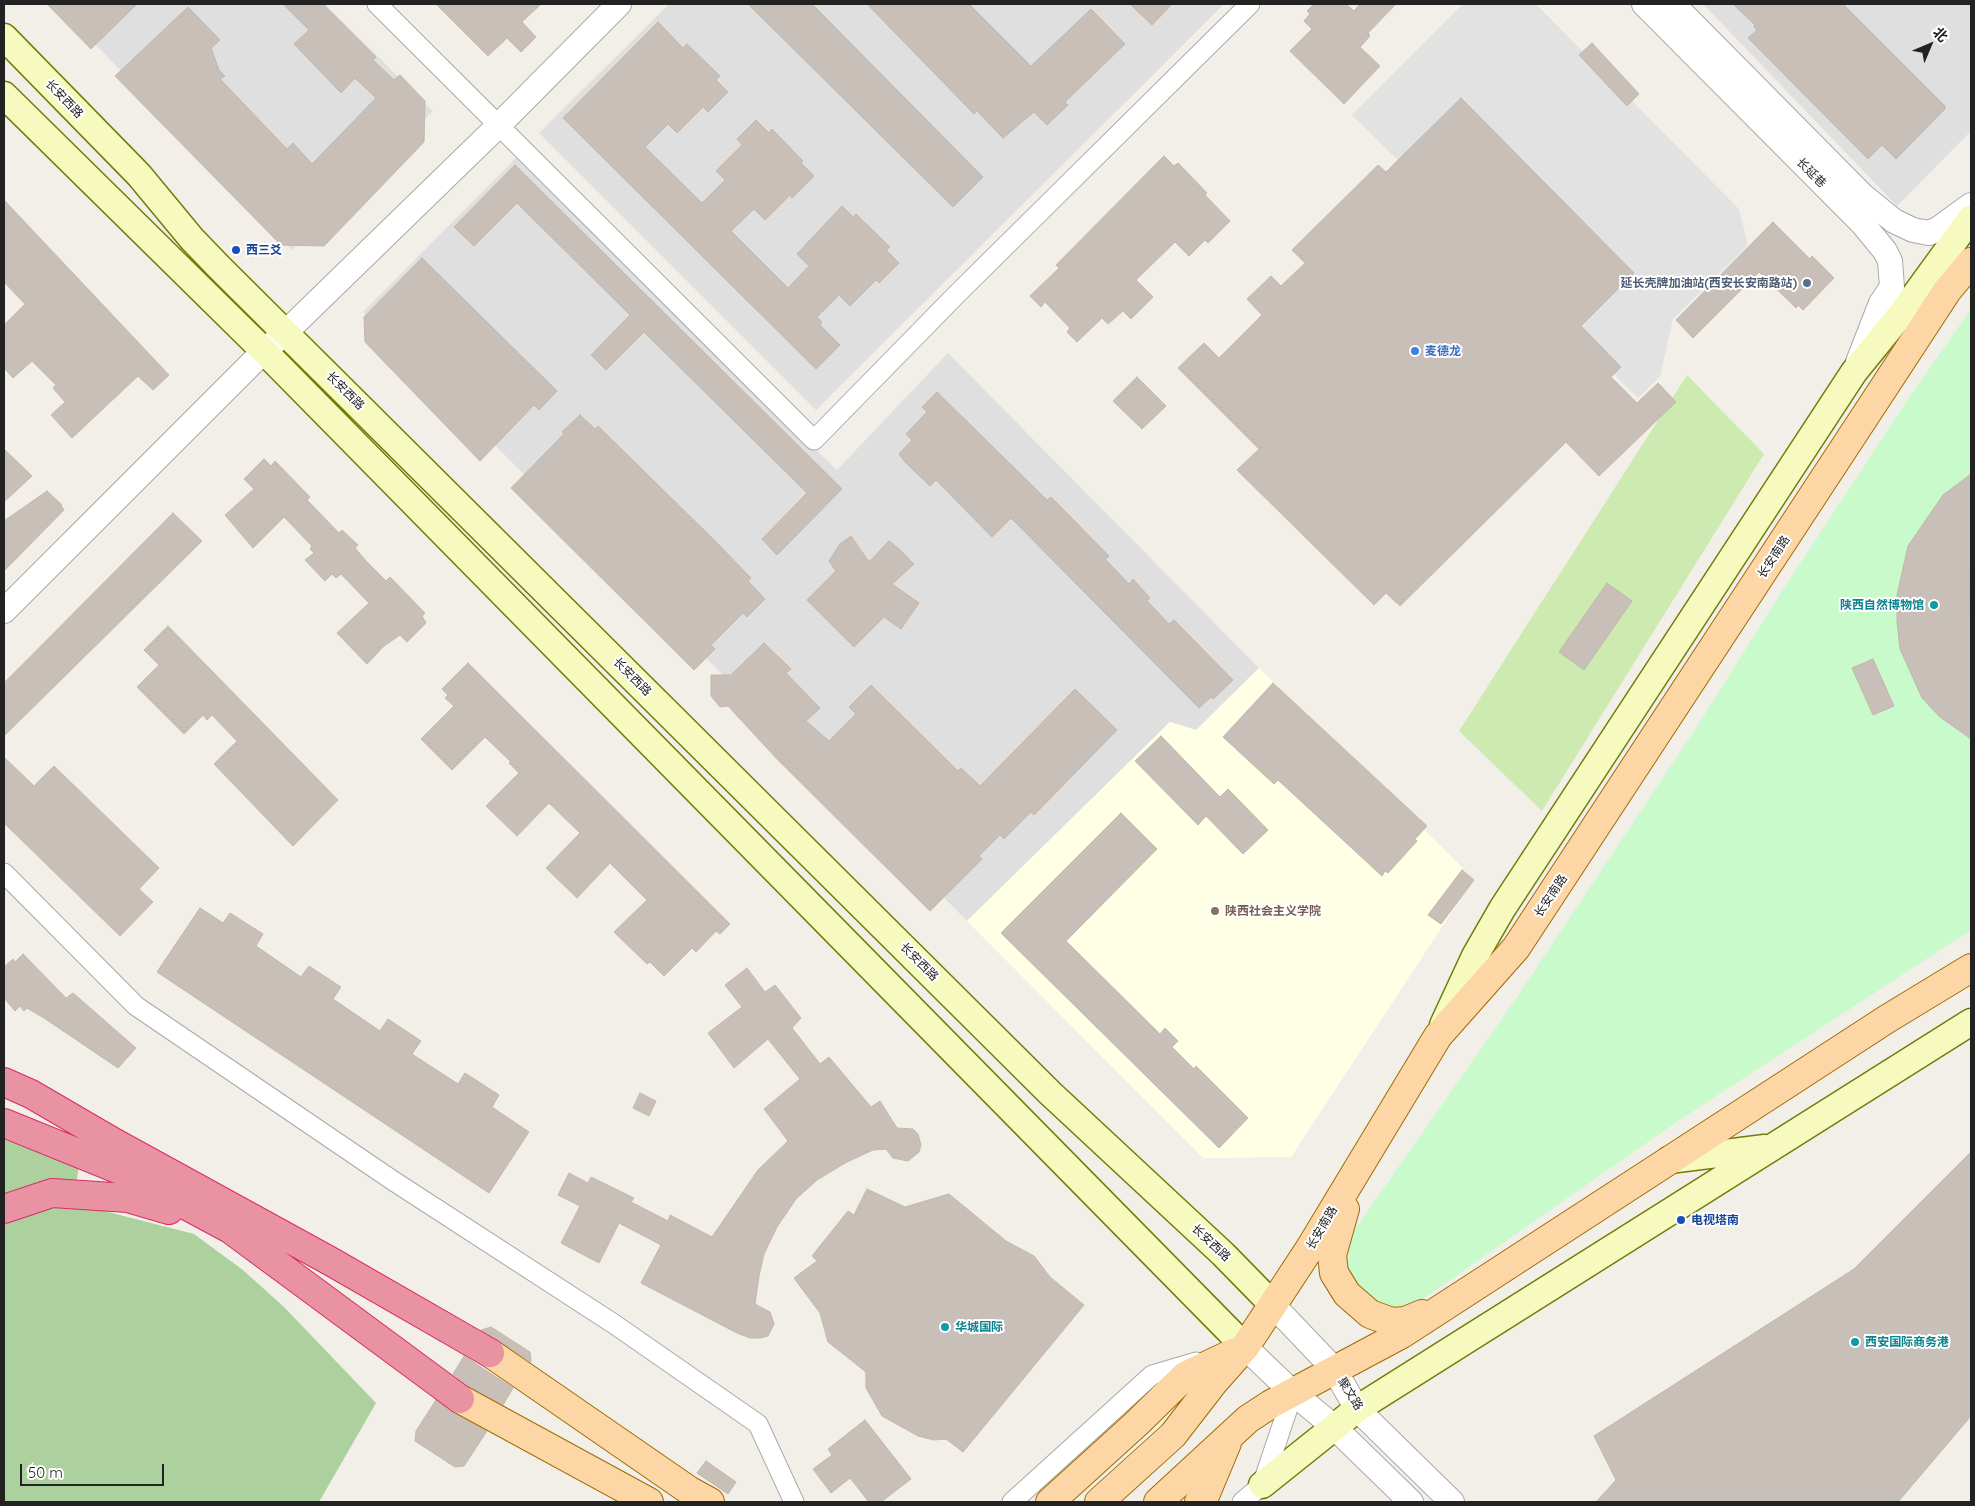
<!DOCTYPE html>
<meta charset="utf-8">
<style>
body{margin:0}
#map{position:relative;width:1975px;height:1506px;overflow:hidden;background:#f2efe9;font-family:Quicksand,"Noto Sans SC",sans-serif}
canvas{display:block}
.frame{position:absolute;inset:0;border:5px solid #222;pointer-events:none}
.north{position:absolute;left:1905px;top:20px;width:50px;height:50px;-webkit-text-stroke:4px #fff;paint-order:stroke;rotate:45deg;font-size:14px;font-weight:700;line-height:20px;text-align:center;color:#222}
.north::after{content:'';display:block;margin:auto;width:18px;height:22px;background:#222;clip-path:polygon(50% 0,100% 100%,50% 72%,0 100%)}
.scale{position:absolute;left:20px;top:1464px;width:144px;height:22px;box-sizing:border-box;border:2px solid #222;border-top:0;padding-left:6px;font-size:15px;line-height:18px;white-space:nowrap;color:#222;-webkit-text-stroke:4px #fff;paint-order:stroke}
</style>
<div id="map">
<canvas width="1975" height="1506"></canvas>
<div class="frame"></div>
<div class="north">北</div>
<div class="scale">50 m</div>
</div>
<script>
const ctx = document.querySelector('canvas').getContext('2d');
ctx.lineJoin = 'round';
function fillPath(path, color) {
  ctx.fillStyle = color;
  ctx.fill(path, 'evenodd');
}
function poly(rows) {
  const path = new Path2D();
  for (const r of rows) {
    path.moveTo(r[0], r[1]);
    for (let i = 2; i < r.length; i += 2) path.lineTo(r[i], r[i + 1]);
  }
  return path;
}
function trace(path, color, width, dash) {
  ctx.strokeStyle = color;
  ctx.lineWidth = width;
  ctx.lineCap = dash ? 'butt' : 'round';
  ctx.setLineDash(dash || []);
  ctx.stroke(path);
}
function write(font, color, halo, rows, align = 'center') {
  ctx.font = font + ' Quicksand,"Noto Sans SC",sans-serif';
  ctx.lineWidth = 4;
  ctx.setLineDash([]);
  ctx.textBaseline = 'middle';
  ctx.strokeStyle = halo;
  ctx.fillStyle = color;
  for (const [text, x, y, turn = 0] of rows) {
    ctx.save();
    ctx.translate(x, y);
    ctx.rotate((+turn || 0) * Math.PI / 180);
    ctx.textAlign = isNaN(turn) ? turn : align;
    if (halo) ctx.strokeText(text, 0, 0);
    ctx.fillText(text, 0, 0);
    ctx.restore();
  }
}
const residential = poly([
 [57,4,325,4,433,111,292,250],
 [669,4,1224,4,816,410,539,133],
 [1703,4,1971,4,1971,131,1897,206],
 [516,158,837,470,948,353,1259,668,1196,731,1170,722,967,921,363,312]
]);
const education = poly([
 [1259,668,1463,868,1459,901,1291,1157,1203,1158,967,921,1170,722,1196,730]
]);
const grass = poly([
 [1687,375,1764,454,1542,811,1459,731]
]);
const forest = poly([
 [4,1129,79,1166,73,1203,194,1234,243,1270,284,1307,376,1403,319,1502,4,1502]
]);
const park = poly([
 [1971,309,1971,930,1678,1121,1410,1308,1397,1315,1360,1298,1341,1257,1346,1242,1513,1003,1698,725,1784,588,1908,399]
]);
const parking = poly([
 [1463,4,1536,4,1739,209,1748,245,1673,319,1660,376,1638,398,1352,115]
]);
const building = poly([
 [47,4,137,4,91,49,47,4],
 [283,4,323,4,376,57,373,60,394,80,400,75,425,101,424,142,324,246,281,245,115,76,188,7,220,40,211,48,219,70,225,76,220,79,287,149,293,143,312,164,376,98,355,78,341,93,294,44,309,30,283,4],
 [436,4,541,4,522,22,536,37,521,52,507,38,488,56,436,4],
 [748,4,812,4,983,177,953,207,748,4],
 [867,4,969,4,1031,66,1091,9,1125,44,1065,102,1068,105,1047,125,1034,112,1003,138,977,111,974,114,867,4],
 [1130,4,1172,4,1152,25,1130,4],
 [1314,4,1346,4,1354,11,1360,4,1396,4,1368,33,1370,36,1360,47,1380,66,1344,104,1290,51,1312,29,1304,21,1310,14,1307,11,1314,4],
 [1733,4,1843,4,1945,106,1945,109,1896,159,1882,145,1868,159,1748,38,1757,30,1754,27,1755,25,1733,4],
 [658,22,683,48,687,44,720,76,716,80,728,92,708,112,703,107,677,133,668,124,645,147,702,203,725,180,716,171,742,145,737,139,756,120,769,133,772,129,803,161,801,163,814,176,792,198,790,195,765,220,754,209,731,231,788,288,809,266,797,254,842,206,853,217,856,214,890,247,886,250,899,263,879,283,876,280,850,306,839,295,817,317,822,322,820,325,840,345,816,369,563,118,658,22],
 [1592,43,1639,94,1627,106,1579,55,1592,43],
 [1461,98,1634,273,1581,326,1621,367,1611,377,1637,403,1658,383,1676,402,1599,476,1566,442,1400,606,1386,593,1374,605,1237,470,1259,449,1178,368,1204,343,1219,358,1262,315,1247,299,1271,276,1281,286,1305,263,1292,250,1378,165,1386,172,1461,98],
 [1164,156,1174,166,1178,163,1207,193,1205,195,1230,221,1208,243,1205,240,1189,256,1175,242,1136,280,1153,297,1131,319,1123,311,1108,324,1102,318,1077,342,1067,332,1070,328,1045,302,1041,307,1030,296,1059,268,1056,265,1164,156],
 [515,165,842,489,777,555,762,539,807,493,644,332,606,370,591,355,630,315,517,203,474,246,454,227,515,165],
 [4,200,169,375,153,390,138,376,72,438,51,415,65,402,53,388,56,385,32,361,13,378,4,368,4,325,25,304,4,282,4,200],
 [1773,222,1810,259,1812,256,1834,278,1803,310,1798,305,1796,308,1759,272,1693,338,1676,320,1773,222],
 [422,258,557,391,539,410,534,405,480,461,365,342,364,317,422,258],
 [1137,377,1166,406,1142,429,1113,401,1137,377],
 [937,392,1047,500,1051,497,1109,556,1105,559,1129,584,1133,579,1150,598,1147,601,1169,624,1174,620,1233,680,1213,699,1211,697,1199,708,1011,518,992,537,936,480,930,486,905,462,899,454,912,440,906,434,927,412,922,407,937,392],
 [580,415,595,429,598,426,715,541,751,578,748,581,765,599,747,617,743,613,711,645,715,649,694,670,511,488,564,434,562,432,580,415],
 [4,449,32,476,4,502,4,449],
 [264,459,271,466,275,461,310,497,307,500,339,533,342,530,358,545,355,548,367,562,386,581,390,577,425,613,422,616,426,623,407,642,400,635,384,646,367,664,337,633,369,603,341,574,336,578,332,574,325,581,305,560,314,553,310,549,312,546,284,517,253,548,225,515,254,489,244,479,264,459],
 [1971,474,1970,589,1971,739,1940,717,1922,698,1900,649,1897,622,1897,595,1908,546,1943,495,1971,474],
 [47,491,62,505,61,506,64,510,4,571,4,521,47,491],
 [173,513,202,541,4,736,4,683,173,513],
 [851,536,869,562,889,541,899,549,914,564,892,584,919,603,901,629,884,617,854,647,807,600,836,571,829,561,840,544,851,536],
 [1607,583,1632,601,1584,670,1559,652,1607,583],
 [168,626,338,800,293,846,214,764,237,741,212,715,207,720,203,715,184,734,137,687,159,665,144,650,168,626],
 [764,643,791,669,786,673,820,708,806,721,829,741,856,714,849,707,871,685,958,771,961,768,980,786,1075,689,1117,730,1034,815,1031,812,1004,839,1000,835,979,856,982,859,930,911,778,760,728,706,720,707,711,696,711,675,731,675,764,643],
 [1873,659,1894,706,1873,715,1852,668,1873,659],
 [468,663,730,924,720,934,716,931,696,952,692,948,664,976,650,962,647,964,614,932,647,900,610,863,577,898,546,868,580,833,549,803,517,836,486,806,519,773,509,763,511,762,485,737,452,770,421,739,454,706,445,698,448,695,442,689,468,663],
 [1273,683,1427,826,1415,839,1417,841,1388,873,1385,871,1382,876,1278,780,1274,784,1223,737,1273,683],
 [1161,736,1220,797,1228,789,1268,830,1243,854,1206,816,1198,825,1135,761,1161,736],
 [4,757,34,786,54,766,159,868,139,889,153,902,120,936,4,823,4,757],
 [1121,813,1157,849,1066,941,1160,1034,1165,1028,1178,1041,1172,1047,1194,1069,1196,1066,1248,1118,1219,1148,1001,933,1121,813],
 [1462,870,1474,880,1441,924,1428,915,1462,870],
 [200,908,223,923,230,913,263,934,256,946,301,977,309,966,341,987,333,999,380,1031,388,1019,421,1041,412,1054,458,1084,465,1073,499,1095,492,1107,529,1132,489,1193,157,972,200,908],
 [23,954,66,998,73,993,136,1048,118,1068,44,1018,27,1008,24,1011,20,1006,15,1011,4,998,4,967,13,959,15,962,23,954],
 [747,968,765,992,775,985,801,1018,792,1028,820,1064,829,1057,871,1107,880,1101,897,1128,913,1129,918,1134,921,1145,919,1152,908,1161,893,1158,886,1149,873,1150,847,1162,817,1180,796,1199,777,1227,764,1254,759,1276,755,1304,770,1312,774,1324,768,1336,761,1338,750,1338,737,1333,641,1283,661,1245,619,1223,599,1263,561,1243,580,1206,558,1195,569,1173,588,1183,591,1177,634,1198,631,1202,668,1221,670,1215,712,1237,758,1170,788,1141,764,1109,800,1079,768,1039,734,1068,708,1033,742,1007,725,985,747,968],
 [640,1093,656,1101,649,1116,633,1108,640,1093],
 [1971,1152,1971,1416,1898,1502,1596,1502,1616,1480,1594,1436,1854,1269,1971,1152],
 [867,1189,905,1207,949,1194,1006,1241,1034,1256,1050,1277,1084,1305,963,1452,946,1439,934,1440,918,1436,882,1416,866,1388,866,1372,828,1342,820,1313,794,1278,817,1261,812,1256,848,1211,854,1215,867,1189],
 [491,1327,530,1352,531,1362,481,1330,491,1327],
 [464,1356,513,1388,503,1405,468,1386,453,1374,464,1356],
 [436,1400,453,1413,487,1431,464,1466,455,1467,415,1441,416,1431,436,1400],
 [865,1420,911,1479,881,1502,869,1502,850,1478,831,1493,813,1469,832,1455,828,1449,865,1420],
 [706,1461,736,1482,728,1494,697,1473,706,1461]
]);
const minor = poly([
 [377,4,814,440,957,294,1250,4],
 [4,873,136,1006,392,1180,614,1324,758,1424,794,1502],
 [1012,1502,1152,1375,1196,1362],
 [1242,1502,1262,1485,1293,1393]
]);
const tertiary = poly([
 [1644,4,1862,223,1885,251,1890,261,1892,287,1881,303,1858,362],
 [1673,4,1862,195,1894,221,1913,230,1929,233,1938,229,1971,205],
 [4,611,264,351,286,332,499,125,619,4],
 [1272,1304,1334,1369,1357,1409,1452,1502],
 [1245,1347,1293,1393,1333,1426,1411,1502]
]);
const secondary = poly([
 [4,37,139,175,192,239,219,267,1050,1093,1223,1254,1272,1304],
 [4,95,264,351,1245,1347],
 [1443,1025,1475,956,1502,909,1854,372,1902,313,1971,218],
 [1669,1160,1765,1148],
 [1262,1485,1357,1409,1971,1022]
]);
const primary = poly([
 [1345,1209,1332,1255,1334,1273,1347,1294,1370,1314,1392,1322,1405,1321,1422,1314],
 [490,1353,690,1491,710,1502],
 [460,1399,649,1502],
 [1050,1502,1136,1424,1185,1376,1233,1353],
 [1099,1502,1173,1435,1214,1382,1245,1347,1310,1248,1438,1036,1516,948,1896,369,1947,291,1971,262],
 [1158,1502,1248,1419,1271,1404,1402,1334,1887,1019,1971,968],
 [1199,1502,1204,1498,1227,1443]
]);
const motorway = poly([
 [4,1082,31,1094,115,1143,330,1261,490,1353],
 [4,1123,120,1170,230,1229,460,1399],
 [4,1209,52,1193,128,1198,169,1210]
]);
const markers = [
 [236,250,5,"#1a4fb4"],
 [1807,283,5,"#5c6f8a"],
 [1415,351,5,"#3f7fe0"],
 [1934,605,5,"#0f9aa8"],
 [1215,911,5,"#8d6e63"],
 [1681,1220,5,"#1a4fb4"],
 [945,1327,5,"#0f9aa8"],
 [1855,1342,5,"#0f9aa8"]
];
const streetNames = [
 ["长安西路",64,99,46],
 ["长延巷",1811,173,45],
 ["长安西路",345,391,45],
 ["长安南路",1774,557,-57],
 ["长安西路",632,677,45],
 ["长安南路",1551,896,-56],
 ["长安西路",919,962,45],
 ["长安南路",1322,1228,-59],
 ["长安西路",1211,1243,43],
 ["聚文路",1350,1394,58]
];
const transitNames = [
 ["西三爻",246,250],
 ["电视塔南",1691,1220]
];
const serviceNames = [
 ["延长壳牌加油站(西安长安南路站)",1797,283]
];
const shopNames = [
 ["麦德龙",1425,351]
];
const cultureNames = [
 ["陕西自然博物馆",1924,605,"right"],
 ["华城国际",955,1327],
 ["西安国际商务港",1865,1342]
];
const educationNames = [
 ["陕西社会主义学院",1225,911]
];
fillPath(residential, '#e0dfdf');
fillPath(education, '#ffffe5');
fillPath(grass, '#cdebb0');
fillPath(forest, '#add19e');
fillPath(park, '#c8facc');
fillPath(parking, '#e2e2e2');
fillPath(building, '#c7bfb8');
trace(building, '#c4b6ab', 1);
trace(minor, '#a9a9a9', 21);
trace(tertiary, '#a9a9a9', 26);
trace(secondary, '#707d05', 29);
trace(primary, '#a06b00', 30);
trace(motorway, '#dc2a67', 30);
trace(minor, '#fff', 19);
trace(tertiary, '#fff', 24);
trace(secondary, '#f7fabf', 26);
trace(primary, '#fcd6a4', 28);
trace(motorway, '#e892a2', 28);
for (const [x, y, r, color] of markers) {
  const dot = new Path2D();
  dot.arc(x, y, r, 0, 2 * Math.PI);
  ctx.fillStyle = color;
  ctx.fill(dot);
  trace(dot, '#fff', 2);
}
write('12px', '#222', '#fff', streetNames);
write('bold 12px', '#164399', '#fff', transitNames, 'left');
write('bold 12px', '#4e5e75', '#fff', serviceNames, 'right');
write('bold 12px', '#366cbe', '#fff', shopNames, 'left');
write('bold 12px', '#0d838f', '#fff', cultureNames, 'left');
write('bold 12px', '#785e54', '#fff', educationNames, 'left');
</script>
